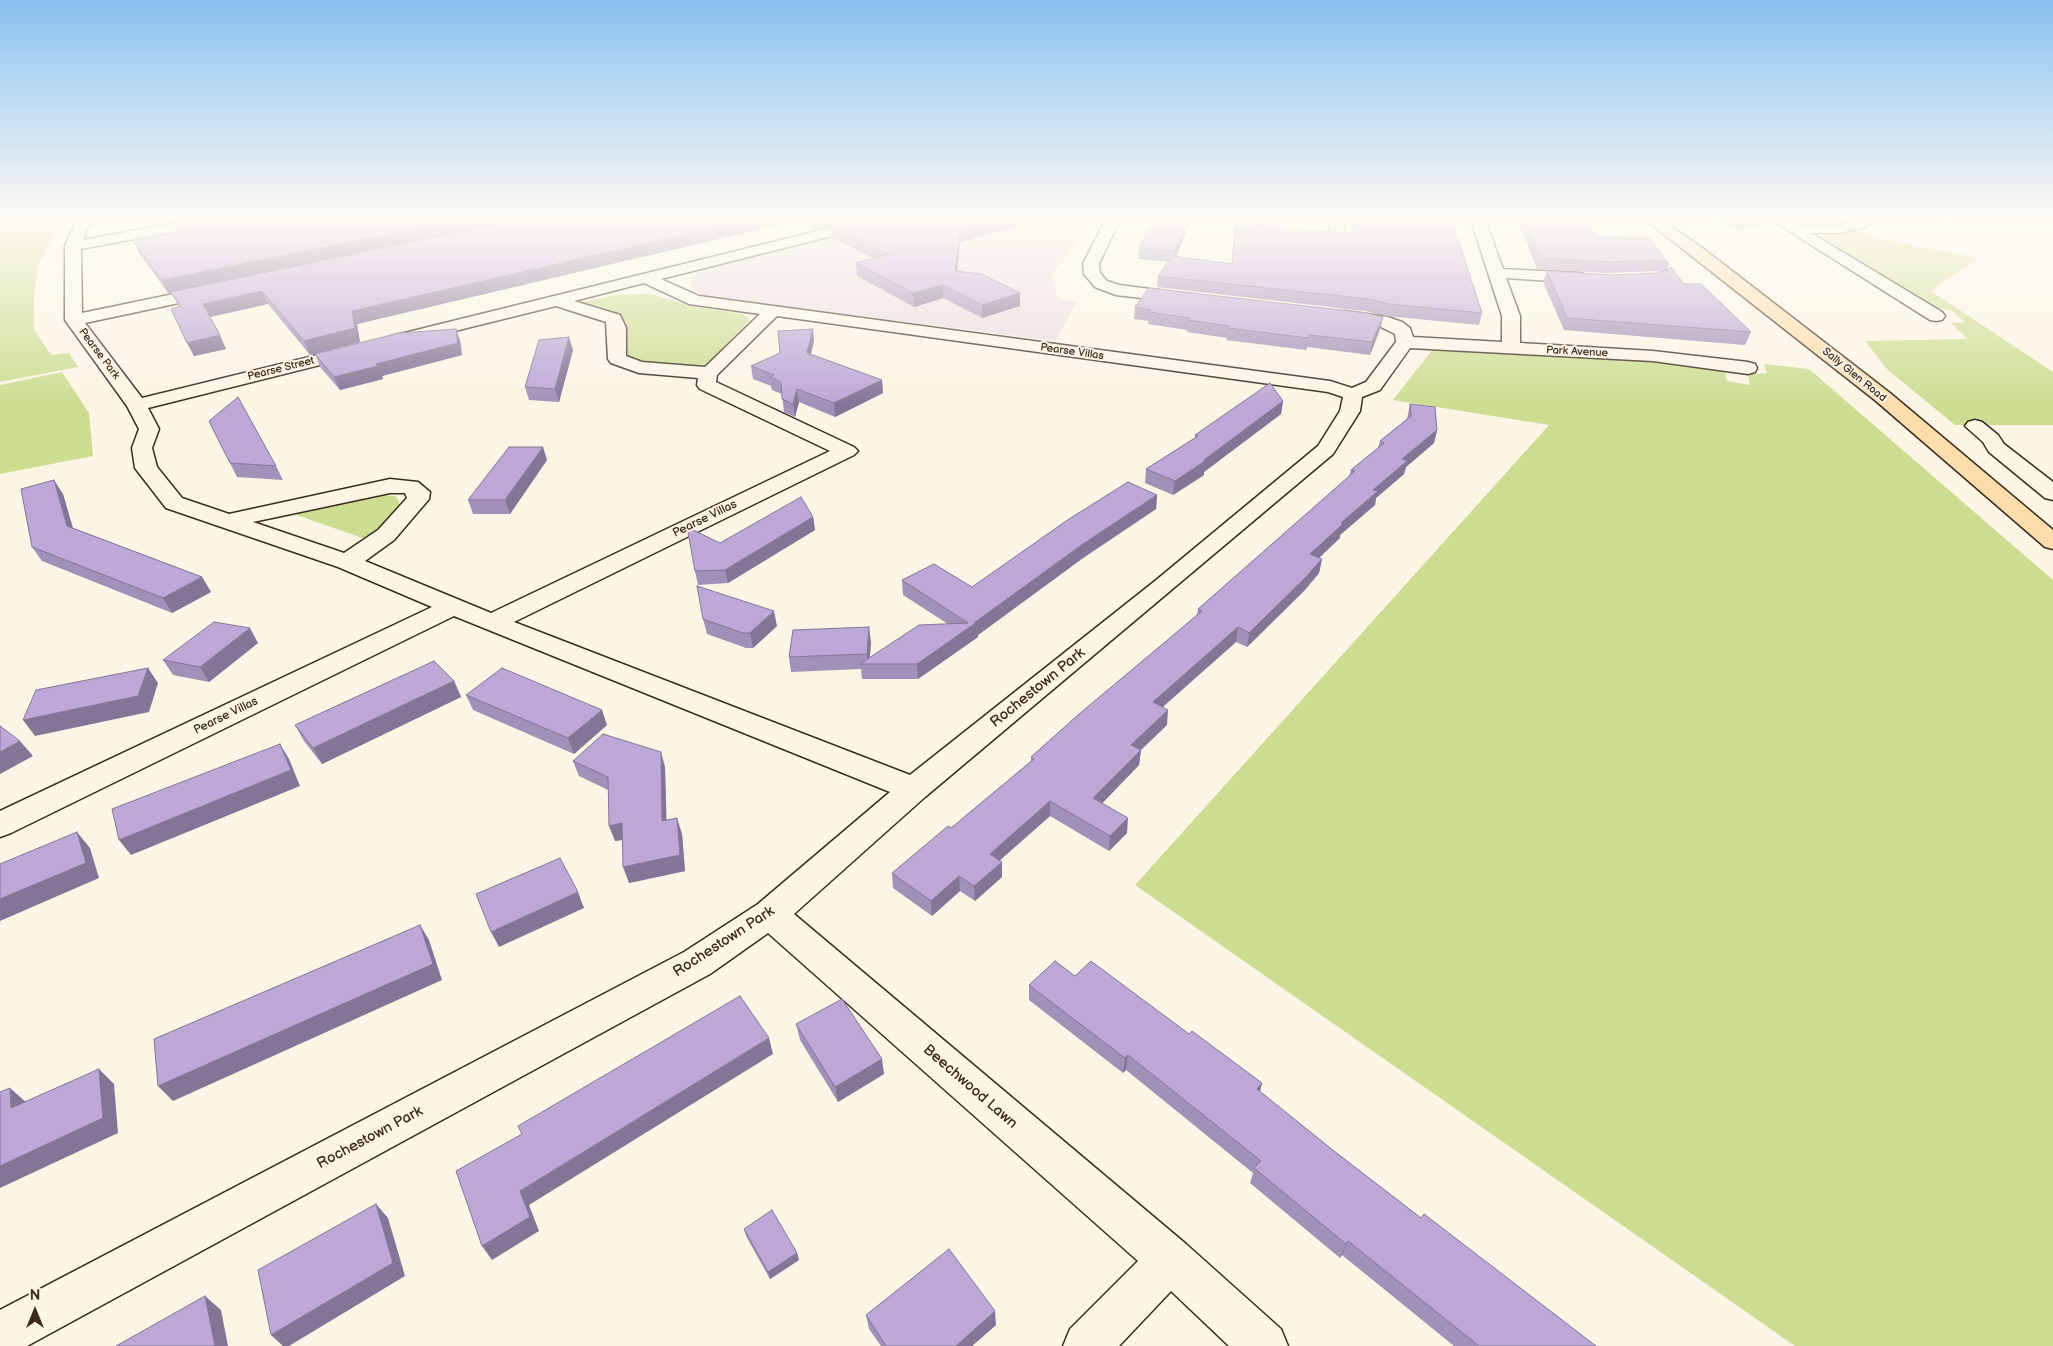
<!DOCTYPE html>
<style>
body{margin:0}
#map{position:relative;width:2053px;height:1346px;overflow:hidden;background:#fcf5e5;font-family:"Balsamiq Sans",sans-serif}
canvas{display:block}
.north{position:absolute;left:10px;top:1286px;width:50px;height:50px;-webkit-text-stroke:4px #fcf5e5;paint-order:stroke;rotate:0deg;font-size:14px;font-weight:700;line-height:20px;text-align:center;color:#3b2a1e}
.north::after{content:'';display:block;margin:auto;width:18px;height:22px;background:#3b2a1e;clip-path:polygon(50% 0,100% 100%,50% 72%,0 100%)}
</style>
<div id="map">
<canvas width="2053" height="1346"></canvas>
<div class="north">N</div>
</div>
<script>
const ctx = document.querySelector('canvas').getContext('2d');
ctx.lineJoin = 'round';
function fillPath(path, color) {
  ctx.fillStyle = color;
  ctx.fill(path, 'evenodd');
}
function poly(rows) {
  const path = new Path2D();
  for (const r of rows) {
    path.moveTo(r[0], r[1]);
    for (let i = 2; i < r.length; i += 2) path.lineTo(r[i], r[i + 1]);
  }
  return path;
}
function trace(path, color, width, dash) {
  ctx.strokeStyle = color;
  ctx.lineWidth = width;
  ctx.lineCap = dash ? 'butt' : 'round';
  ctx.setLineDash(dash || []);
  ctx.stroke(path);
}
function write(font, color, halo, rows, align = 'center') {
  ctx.font = font + ' "Balsamiq Sans",sans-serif';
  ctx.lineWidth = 4;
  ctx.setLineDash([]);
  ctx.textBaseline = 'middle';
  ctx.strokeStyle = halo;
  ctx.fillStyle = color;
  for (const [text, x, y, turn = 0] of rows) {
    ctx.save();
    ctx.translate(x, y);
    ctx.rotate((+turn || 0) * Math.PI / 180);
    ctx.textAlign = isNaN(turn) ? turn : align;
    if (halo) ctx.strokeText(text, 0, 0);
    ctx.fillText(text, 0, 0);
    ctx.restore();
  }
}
const built = poly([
 [911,217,1096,217,1085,235,1052,274,1058,299,1077,302,1055,341,704,296,689,285,699,271]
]);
const green = poly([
 [0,217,71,217,71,220,62,226,53,237,38,266,34,296,34,330,51,355,69,353,78,367,0,382],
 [1860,232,1887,240,1977,258,1931,291,2053,372,2053,425,1955,425,1887,369,1865,341,1968,339,1951,323,1965,322,1952,311,1933,307,1819,237,1828,233],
 [650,294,696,307,743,314,750,320,706,366,695,368,643,364,627,358,625,354,625,324,622,318,615,313,578,303,616,295],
 [1433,349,1518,354,1522,352,1613,355,1719,368,1726,374,1727,381,1750,385,1748,376,1751,374,1767,373,1764,364,1809,369,2053,580,2053,1346,1795,1346,1135,885,1549,425,1393,400],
 [62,372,89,413,93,456,0,474,0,385],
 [379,495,395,496,399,501,399,507,396,513,368,540,288,512]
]);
const minor = poly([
 [83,217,99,217,88,226,83,240,208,217,237,217,230,221,81,249,82,313,212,286,220,291,212,296,85,323,142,398,354,346,360,347,363,351,360,355,148,408,159,429,152,448,157,467,182,498,229,514,390,479,418,482,430,492,429,499,394,540,365,561,491,613,830,451,700,389,697,385,698,378,639,373,611,363,608,359,606,322,556,306,398,345,392,344,389,340,392,336,874,217,897,217,895,220,661,279,699,296,1330,381,1352,388,1366,382,1396,342,1395,334,1379,326,1339,320,1336,316,1339,312,1345,311,1388,317,1402,322,1410,328,1413,337,1502,342,1502,316,1470,217,1484,217,1503,269,1582,273,1590,278,1582,283,1506,278,1520,316,1520,343,1653,351,1748,362,1755,364,1757,368,1755,372,1748,374,1653,361,1410,348,1380,390,1362,397,1360,411,1333,454,925,797,794,914,1186,1244,1281,1329,1288,1346,1229,1346,1171,1291,1119,1346,1063,1346,1070,1329,1138,1261,768,933,710,974,27,1346,0,1346,0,1310,684,952,758,904,890,792,454,616,11,833,0,837,0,811,432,607,338,567,166,508,135,468,132,448,139,429,127,406,65,320,65,246,75,224,83,217],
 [644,283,689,304,760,314,705,367,642,362,626,356,626,328,620,315,574,301,644,283],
 [777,316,1328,392,1343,397,1340,411,1318,446,1155,581,910,775,514,622,854,455,858,451,854,447,716,382,717,375,777,316],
 [390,493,405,493,407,498,378,530,344,553,253,522,390,493],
 [1107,217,1121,217,1099,264,1100,273,1107,281,1119,285,1189,294,1191,298,1189,302,1183,303,1116,295,1095,287,1084,274,1083,264,1107,217],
 [1333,217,1347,217,1342,237,1332,237,1330,234,1330,222,1333,217],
 [1767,217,1783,217,1797,225,1839,225,1853,222,1861,217,1877,217,1863,228,1839,233,1811,233,1942,312,1945,316,1942,320,1936,321,1930,320,1767,217],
 [1975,420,1982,422,1998,435,2004,444,2053,482,2053,500,2045,498,1989,452,1983,442,1965,426,1968,422,1975,420]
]);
const major = poly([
 [1642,217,1658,217,1705,250,1890,393,2053,530,2053,549,2045,547,1876,401,1642,217]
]);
const wall = poly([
 [169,217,867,217,817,229,799,220,357,324,360,342,310,355,268,304,210,317,226,349,194,356,179,307,171,293,168,293,139,253,133,240,176,232,175,228,178,227,176,221,173,222],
 [1154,217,1192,217,1176,257,1232,264,1235,223,1271,228,1354,233,1355,230,1389,231,1352,229,1350,217,1457,217,1456,220,1452,220,1482,313,1479,325,1386,316,1365,311,1157,287,1158,276,1169,262,1138,259,1139,248],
 [1234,217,1271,217,1270,224,1234,222],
 [1516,217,1584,217,1595,236,1650,239,1669,264,1667,270,1684,284,1751,332,1745,345,1564,330,1543,282,1547,271,1611,275,1661,273,1657,271,1607,273,1537,269],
 [1713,217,1773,217,1771,222,1734,230],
 [1931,217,1971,217,1963,223],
 [831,226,960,242,957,271,1020,293,1020,306,982,318,943,298,914,307,857,276,856,263,874,259,833,238],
 [1135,307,1383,317,1380,329,1370,355,1307,347,1306,350,1226,340,1227,338,1187,332,1187,330,1148,324,1149,321,1134,319],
 [456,329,460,341,462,355,382,376,383,379,340,390,320,367,315,354],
 [814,341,811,354,882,380,883,393,835,417,799,402,795,417,784,412,782,394,772,390,771,386,753,379,751,366],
 [573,350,559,402,529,400,525,387],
 [1283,401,1281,414,1204,472,1204,475,1173,495,1145,483,1146,469,1195,438,1195,435],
 [1410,404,1437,430,1434,443,1406,467,1404,474,1376,498,1375,505,1340,535,1340,538,1319,558,1322,559,1319,573,1304,591,1247,647,1236,642,1163,707,1167,725,1141,750,1139,765,1102,803,1127,833,1109,851,1050,816,1000,860,1002,877,975,901,960,891,932,916,893,888,892,873,951,828,1031,761,1031,757,1197,615,1198,609,1349,477,1351,470,1378,448,1380,441,1407,419],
 [209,421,276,466,283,480,237,477],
 [547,460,510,514,473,514,468,500],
 [63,494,73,528,202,577,211,592,172,613,42,561,32,547],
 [1157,495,1156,509,1083,558,978,635,978,637,918,679,862,679,861,669,791,672,789,657,871,642,870,657,948,624,903,595,902,580,972,587],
 [813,517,815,530,728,583,698,585,695,571,720,543],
 [703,619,777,626,753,648,746,648,707,634],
 [258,643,209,682,173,675,163,660],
 [454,681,461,697,322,764,304,741,295,725],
 [466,695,607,725,574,754,473,710],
 [573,761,665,767,666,820,682,834,685,871,629,883,622,840,615,841,608,790,579,776],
 [1075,976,1189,1034,1262,1083,1260,1092,1334,1151,1421,1218,1596,1346,1454,1346,1342,1255,1340,1258,1250,1183,1253,1173,1126,1070,1123,1073,1029,1000,1029,985],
 [796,1024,884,1074,838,1102,800,1040],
 [744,1229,797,1253,799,1260,770,1279,746,1236],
 [866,1315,996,1325,972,1346,881,1346,869,1329]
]);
const shadedWall = poly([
 [170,217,199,217,173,222],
 [475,217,535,217,168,293,162,280],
 [762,217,799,217,799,220,357,324,360,342,310,355,304,341,352,311],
 [815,217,867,217,817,229],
 [1009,217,1052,217,960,242,956,284,955,271,960,230],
 [1189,217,1192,217,1174,262,1175,251],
 [1751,217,1773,217,1771,222,1734,230,1738,220],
 [1967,217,1971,217,1963,223],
 [943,285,943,298,914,307,913,293],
 [262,291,268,304,210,317,203,304],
 [1020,293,1020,306,982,318,982,305],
 [1383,317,1380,329,1370,355,1372,342],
 [456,329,460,341,462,355,382,376,383,379,340,390,334,377,376,364],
 [813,329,814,341,808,365,807,353],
 [220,335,226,349,194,356,187,343],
 [1309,335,1307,347,1306,350,1308,338],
 [569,337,573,350,559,402,555,389],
 [882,380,883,393,835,417,834,403],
 [797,389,799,402,795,417,793,404],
 [1283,401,1281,414,1204,472,1204,475,1173,495,1175,481],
 [1437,430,1434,443,1406,467,1404,474,1376,498,1375,505,1340,535,1340,538,1307,569,1310,554,1402,459],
 [543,447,547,460,510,514,505,500],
 [54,480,63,494,76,540,67,526],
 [1157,495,1156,509,1083,558,978,635,978,637,918,679,917,664,1083,544],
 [813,517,815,530,728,583,725,570],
 [1322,559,1319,573,1304,591,1247,647,1249,633],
 [202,577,211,592,172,613,163,598],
 [774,611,777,626,753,648,750,633],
 [869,627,871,642,869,664,868,664,867,654],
 [1238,627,1236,642,1151,717,1153,702],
 [250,628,258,643,209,682,200,667],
 [148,668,158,683,149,712,35,736,23,720],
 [454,681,461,697,322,764,313,748],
 [602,710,607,725,574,754,568,738],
 [1168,710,1167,725,1130,760,1131,745],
 [20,741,33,756,0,774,0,752],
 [280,744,289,759,300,786,131,855,119,840],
 [1141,750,1139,765,1093,813,1093,798],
 [661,752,665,767,667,837,662,821],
 [1050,801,1050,816,990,869,990,854],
 [677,818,682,834,685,871,629,883,623,867],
 [1128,818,1127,833,1109,851,1110,836],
 [622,823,627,839,615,841,609,826],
 [77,832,90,848,99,878,0,921,0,899],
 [1002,862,1002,877,975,901,974,886],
 [959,876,960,891,932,916,931,901],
 [578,892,584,908,499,947,491,932],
 [420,925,429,940,442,980,173,1101,158,1086],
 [769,1038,773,1054,529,1205,539,1231,492,1260,482,1246,520,1191],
 [1128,1055,1126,1070,1123,1073,1125,1058],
 [882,1059,884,1074,838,1102,835,1087],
 [99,1069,114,1084,118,1133,0,1188,0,1166],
 [1262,1083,1258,1098,1257,1089],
 [10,1088,27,1103,11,1108],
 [376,1204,388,1218,405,1276,289,1346,283,1346,271,1335],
 [1348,1241,1342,1255,1340,1258,1346,1244],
 [797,1253,799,1260,770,1279,768,1272],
 [205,1296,221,1310,228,1346,215,1346],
 [995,1311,996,1325,972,1346,956,1346]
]);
const building = poly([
 [194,217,475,217,162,280,133,240,177,232,175,228,180,227,175,220,194,217],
 [532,217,762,217,352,311,355,328,304,341,262,291,203,304,220,335,187,343,171,309,181,306,171,292,532,217],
 [868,217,1009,217,960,230,955,271,981,274,1020,293,982,305,943,285,913,293,856,263,889,254,831,226,868,217],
 [1154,217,1189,217,1175,251,1139,248,1154,217],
 [1353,217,1451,217,1482,313,1389,304,1368,299,1158,276,1173,256,1232,264,1235,223,1271,225,1271,228,1355,233,1355,230,1391,232,1399,226,1391,221,1353,218,1353,217],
 [1523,217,1584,217,1595,236,1650,239,1669,264,1661,260,1611,262,1541,258,1523,217],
 [1734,217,1751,217,1738,220,1734,217],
 [1671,267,1684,284,1701,284,1751,332,1567,318,1547,271,1611,275,1661,273,1671,267],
 [1149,288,1367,313,1383,317,1372,342,1309,335,1308,338,1228,328,1229,326,1188,320,1190,318,1149,312,1151,310,1135,307,1149,288],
 [456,329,458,343,376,364,378,366,334,377,315,354,399,333,456,329],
 [813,329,807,353,882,380,834,403,797,389,793,404,782,399,781,382,770,377,774,375,751,366,780,353,778,331,813,329],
 [569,337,555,389,525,387,539,340,569,337],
 [1270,383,1283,401,1204,460,1205,461,1175,481,1146,469,1198,436,1195,435,1270,383],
 [238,397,276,466,230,463,209,421,238,397],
 [1410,404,1435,407,1437,430,1402,459,1407,461,1373,490,1378,491,1341,523,1343,524,1310,554,1322,559,1306,577,1249,633,1238,627,1153,702,1168,710,1131,745,1141,750,1093,798,1128,818,1110,836,1050,801,990,854,1002,862,974,886,959,876,931,901,892,873,948,826,951,828,1034,759,1031,757,1079,714,1202,611,1198,609,1355,471,1351,470,1384,443,1380,441,1411,416,1410,404],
 [509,447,543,447,505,500,468,500,509,447],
 [54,480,67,526,202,577,163,598,32,547,21,489,54,480],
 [1128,482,1157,495,1083,544,974,623,977,622,917,664,860,664,919,625,968,623,902,580,934,564,972,587,1069,519,1128,482],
 [801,497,813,517,725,570,695,571,687,527,720,543,801,497],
 [697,586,774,611,750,633,743,633,703,619,697,586],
 [214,622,250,628,200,667,163,660,214,622],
 [869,627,867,654,789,657,793,630,869,627],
 [434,661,454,681,313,748,295,725,434,661],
 [148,668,138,696,23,720,36,690,148,668],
 [502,668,602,710,568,738,466,695,502,668],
 [0,726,20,741,0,752,0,726],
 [603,734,661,752,662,821,677,818,680,855,623,867,622,823,609,826,608,777,573,761,603,734],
 [280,744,291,770,119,840,112,809,280,744],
 [77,832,86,863,0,899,0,864,77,832],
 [560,858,578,892,491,932,476,894,560,858],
 [420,925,433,964,158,1086,154,1039,420,925],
 [1055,961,1075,976,1091,961,1189,1034,1192,1031,1262,1083,1257,1089,1334,1151,1421,1218,1424,1214,1596,1346,1479,1346,1348,1241,1346,1244,1254,1168,1261,1161,1128,1055,1125,1058,1029,985,1055,961],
 [740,996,769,1038,520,1191,530,1217,482,1246,456,1171,522,1134,518,1126,740,996],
 [842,999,882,1059,835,1087,796,1024,842,999],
 [99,1069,103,1118,0,1166,0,1092,10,1088,11,1108,99,1069],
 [376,1204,393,1263,271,1335,258,1270,376,1204],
 [772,1210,797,1253,768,1272,744,1229,772,1210],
 [949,1249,995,1311,956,1346,886,1346,866,1315,949,1249],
 [205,1296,215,1346,116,1346,205,1296]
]);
const farStreetnames = [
 ["Pearse Villas",1072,352,8],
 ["Park Avenue",1577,352,3],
 ["Pearse Park",99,354,53],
 ["Pearse Street",281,369,-14],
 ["Sally Glen Road",1854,375,39]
];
const streetNames = [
 ["Pearse Villas",705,519,-26],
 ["Pearse Villas",226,716,-26]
];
const nearStreetnames = [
 ["Rochestown Park",1038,688,-39],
 ["Rochestown Park",724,942,-33],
 ["Beechwood Lawn",970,1087,41],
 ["Rochestown Park",370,1138,-28]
];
fillPath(built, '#e9dee0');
fillPath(green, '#ccdd92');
trace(minor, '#3b2a1e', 3);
trace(major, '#3b2a1e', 3);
fillPath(minor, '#fcf5e5');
fillPath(major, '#faddab');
fillPath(wall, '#a390b8');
fillPath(shadedWall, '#847596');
fillPath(building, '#bda7d6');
trace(building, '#847596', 1);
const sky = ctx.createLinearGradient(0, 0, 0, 405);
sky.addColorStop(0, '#89c1f0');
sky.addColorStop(0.54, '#fefaf3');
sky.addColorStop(1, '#fefaf300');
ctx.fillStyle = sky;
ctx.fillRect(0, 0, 2053, 405);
write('11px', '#3b2a1e', '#fcf5e5', farStreetnames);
write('12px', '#3b2a1e', '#fcf5e5', streetNames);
write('15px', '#3b2a1e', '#fcf5e5', nearStreetnames);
</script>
